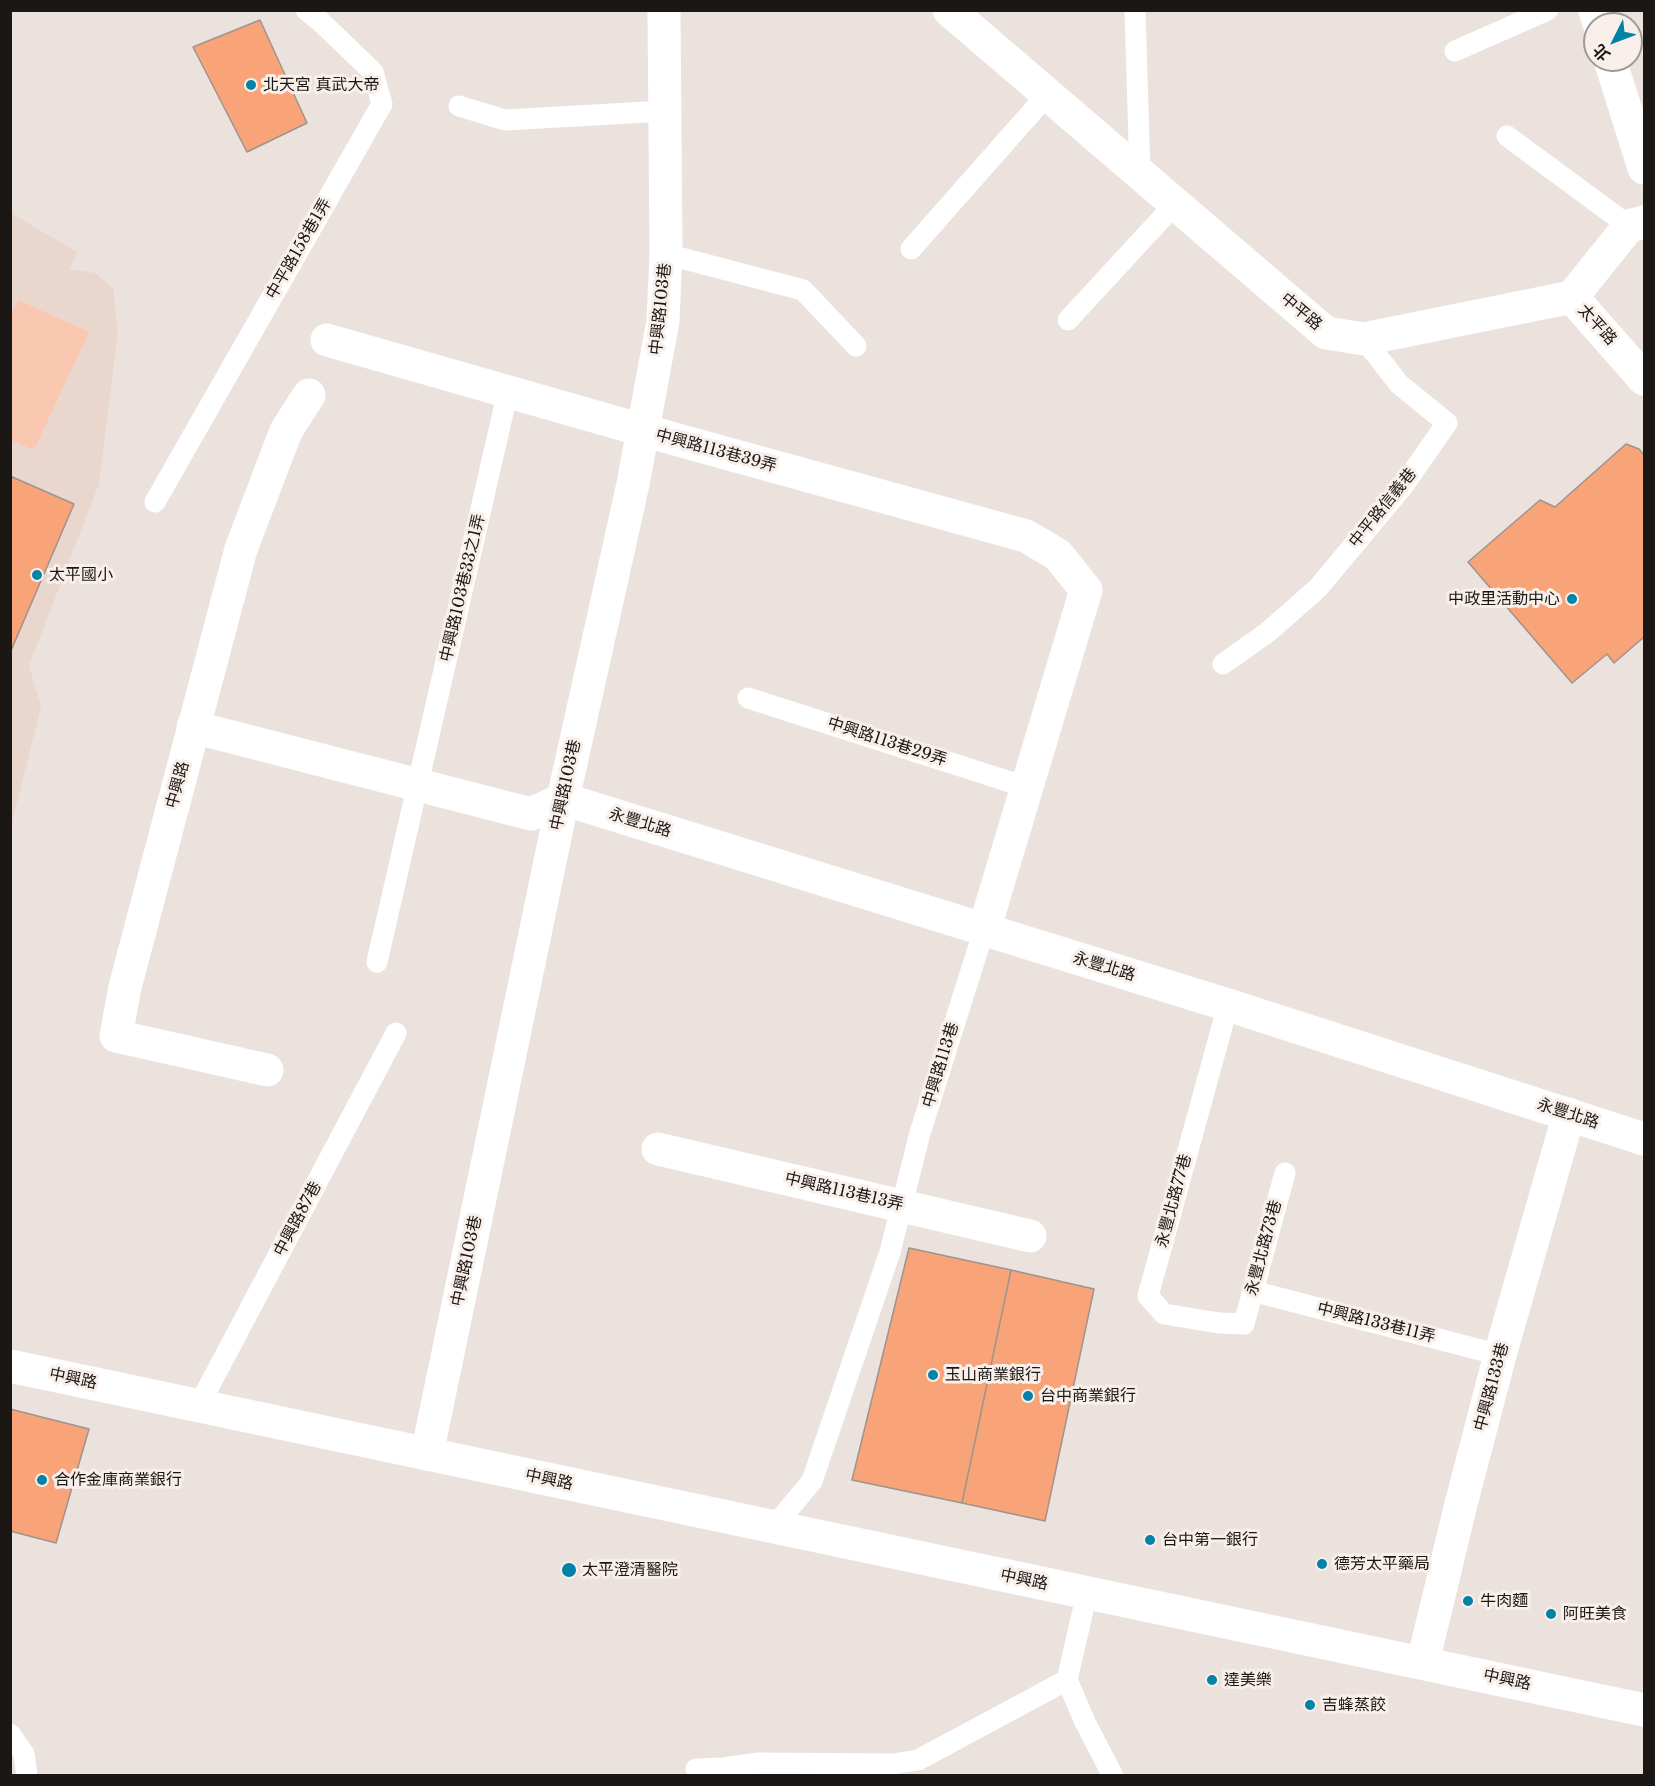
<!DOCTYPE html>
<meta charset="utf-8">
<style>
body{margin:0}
#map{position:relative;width:1655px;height:1786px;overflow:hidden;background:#ece2dd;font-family:"Libre Baskerville","Noto Sans TC",serif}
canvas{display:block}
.frame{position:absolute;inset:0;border:12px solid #1a1715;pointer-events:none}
.north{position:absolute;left:1583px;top:12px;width:60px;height:60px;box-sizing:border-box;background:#f9efea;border:2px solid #a09995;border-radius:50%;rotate:228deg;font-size:16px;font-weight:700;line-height:24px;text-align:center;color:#1a1715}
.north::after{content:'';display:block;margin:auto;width:21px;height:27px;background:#0083a7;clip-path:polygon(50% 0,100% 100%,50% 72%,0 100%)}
</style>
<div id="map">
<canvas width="1655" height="1786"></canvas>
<div class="frame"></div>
<div class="north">北</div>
</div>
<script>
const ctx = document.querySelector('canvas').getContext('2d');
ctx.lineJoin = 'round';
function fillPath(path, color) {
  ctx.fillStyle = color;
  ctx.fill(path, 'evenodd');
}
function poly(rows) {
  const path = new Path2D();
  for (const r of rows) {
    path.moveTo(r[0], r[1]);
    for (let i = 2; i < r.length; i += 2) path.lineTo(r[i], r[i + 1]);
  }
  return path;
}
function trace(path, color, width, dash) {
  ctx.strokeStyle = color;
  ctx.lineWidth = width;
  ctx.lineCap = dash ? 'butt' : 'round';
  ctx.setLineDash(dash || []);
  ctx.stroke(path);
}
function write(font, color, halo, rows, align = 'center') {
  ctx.font = font + ' "Libre Baskerville","Noto Sans TC",serif';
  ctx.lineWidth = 6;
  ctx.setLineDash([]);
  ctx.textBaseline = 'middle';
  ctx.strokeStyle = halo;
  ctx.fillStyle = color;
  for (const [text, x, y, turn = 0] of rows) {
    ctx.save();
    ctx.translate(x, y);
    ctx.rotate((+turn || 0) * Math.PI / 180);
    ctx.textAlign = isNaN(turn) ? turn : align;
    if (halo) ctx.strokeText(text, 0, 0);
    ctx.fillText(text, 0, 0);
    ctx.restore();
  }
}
const built = poly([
 [11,213,77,252,70,269,95,273,113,288,118,332,99,484,29,666,41,706,11,826]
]);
const green = poly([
 [18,300,89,332,34,450,11,440,10,316]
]);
const building = poly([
 [260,20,307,123,247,152,193,47,260,20],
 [1626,444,1639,449,1644,455,1644,637,1614,663,1607,654,1572,683,1468,562,1540,500,1555,507,1626,444],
 [10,476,74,504,10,653,10,476],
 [909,1248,1011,1270,962,1503,852,1480,909,1248],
 [1011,1270,1094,1289,1045,1521,962,1503,1011,1270],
 [10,1409,89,1429,56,1543,10,1531,10,1409]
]);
const lane = poly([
 [1135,10,1140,175],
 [1455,51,1548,10],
 [459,106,505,120,665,111],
 [1507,136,1629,226],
 [911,249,1046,96],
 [666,254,803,290,856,346],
 [1068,320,1175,204],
 [155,502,382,104,373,72,320,21,306,10],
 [1223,664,1268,632,1318,588,1403,486,1447,423,1399,384,1364,339],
 [748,698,1026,787],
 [377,962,508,391],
 [1228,1005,1148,1296,1164,1314,1219,1323,1244,1324,1285,1173],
 [1252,1291,1500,1355],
 [199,1405,396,1033],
 [773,1528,812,1481,890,1252,920,1133,984,930],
 [1067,1680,1085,1722,1113,1776],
 [10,1734,24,1754,27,1776],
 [696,1769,724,1768,758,1763,893,1764,918,1760,1067,1680,1087,1593]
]);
const street = poly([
 [327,340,642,430,1026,536,1058,555,1086,590,984,930],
 [193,727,531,814,563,799,1228,1005,1644,1139],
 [267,1070,116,1036,125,987,241,549,286,431,309,395],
 [658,1149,1030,1236],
 [427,1454,563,799,633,484,663,321,666,254,664,10],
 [1423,1662,1461,1504,1500,1355,1569,1114]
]);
const secondary = poly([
 [949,10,1326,333,1364,339,1572,297],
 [1595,10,1599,24],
 [1610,60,1644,168],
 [1572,297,1644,379],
 [1572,297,1629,226,1644,222],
 [10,1366,1644,1710]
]);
const markers = [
 [251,85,6,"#0083a7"],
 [37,575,6,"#0083a7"],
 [1572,599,6,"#0083a7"],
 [933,1375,6,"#0083a7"],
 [1028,1396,6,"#0083a7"],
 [42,1480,6,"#0083a7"],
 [1150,1540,6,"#0083a7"],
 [1322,1564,6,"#0083a7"],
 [569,1570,8,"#0083a7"],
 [1468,1601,6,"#0083a7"],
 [1551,1614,6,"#0083a7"],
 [1212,1680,6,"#0083a7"],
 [1310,1705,6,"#0083a7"]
];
const poiNames = [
 ["北天宮 真武大帝",263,85],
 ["太平國小",49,575],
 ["中政里活動中心",1560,599,"right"],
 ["玉山商業銀行",945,1375],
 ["台中商業銀行",1040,1396],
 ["合作金庫商業銀行",54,1480],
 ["台中第一銀行",1162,1540],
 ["德芳太平藥局",1334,1564],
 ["太平澄清醫院",582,1570],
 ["牛肉麵",1480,1601],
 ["阿旺美食",1563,1614],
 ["達美樂",1224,1680],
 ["吉蜂蒸餃",1322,1705]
];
const streetNames = [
 ["中平路158巷1弄",299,249,-60],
 ["中興路103巷",661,309,-84],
 ["中平路",1301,312,40],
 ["太平路",1597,325,48],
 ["中興路113巷39弄",716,451,15],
 ["中平路信義巷",1383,508,-51],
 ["中興路103巷33之1弄",463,588,-77],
 ["中興路113巷29弄",887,742,18],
 ["中興路",178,785,-75],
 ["中興路103巷",566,785,-78],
 ["永豐北路",640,823,17],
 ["永豐北路",1104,967,17],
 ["中興路113巷",941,1065,-73],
 ["永豐北路",1568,1114,18],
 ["中興路113巷13弄",844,1192,13],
 ["永豐北路77巷",1174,1201,-75],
 ["中興路87巷",298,1219,-62],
 ["永豐北路73巷",1264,1248,-75],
 ["中興路103巷",467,1261,-78],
 ["中興路133巷11弄",1376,1323,14],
 ["中興路",73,1379,12],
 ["中興路133巷",1492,1387,-75],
 ["中興路",549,1480,12],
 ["中興路",1024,1580,12],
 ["中興路",1507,1680,12]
];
fillPath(built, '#e9d7ce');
fillPath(green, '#fac8b0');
fillPath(building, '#f8a478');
trace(building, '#9d938f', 1.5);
trace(lane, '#fff', 21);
trace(street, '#fff', 33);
trace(secondary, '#fff', 33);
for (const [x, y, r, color] of markers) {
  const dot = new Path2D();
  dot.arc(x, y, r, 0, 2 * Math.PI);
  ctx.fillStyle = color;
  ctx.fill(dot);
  trace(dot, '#f9efea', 2);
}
write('16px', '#1a1715', '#f9efea', poiNames, 'left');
write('16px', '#1a1715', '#f9efea', streetNames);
</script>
